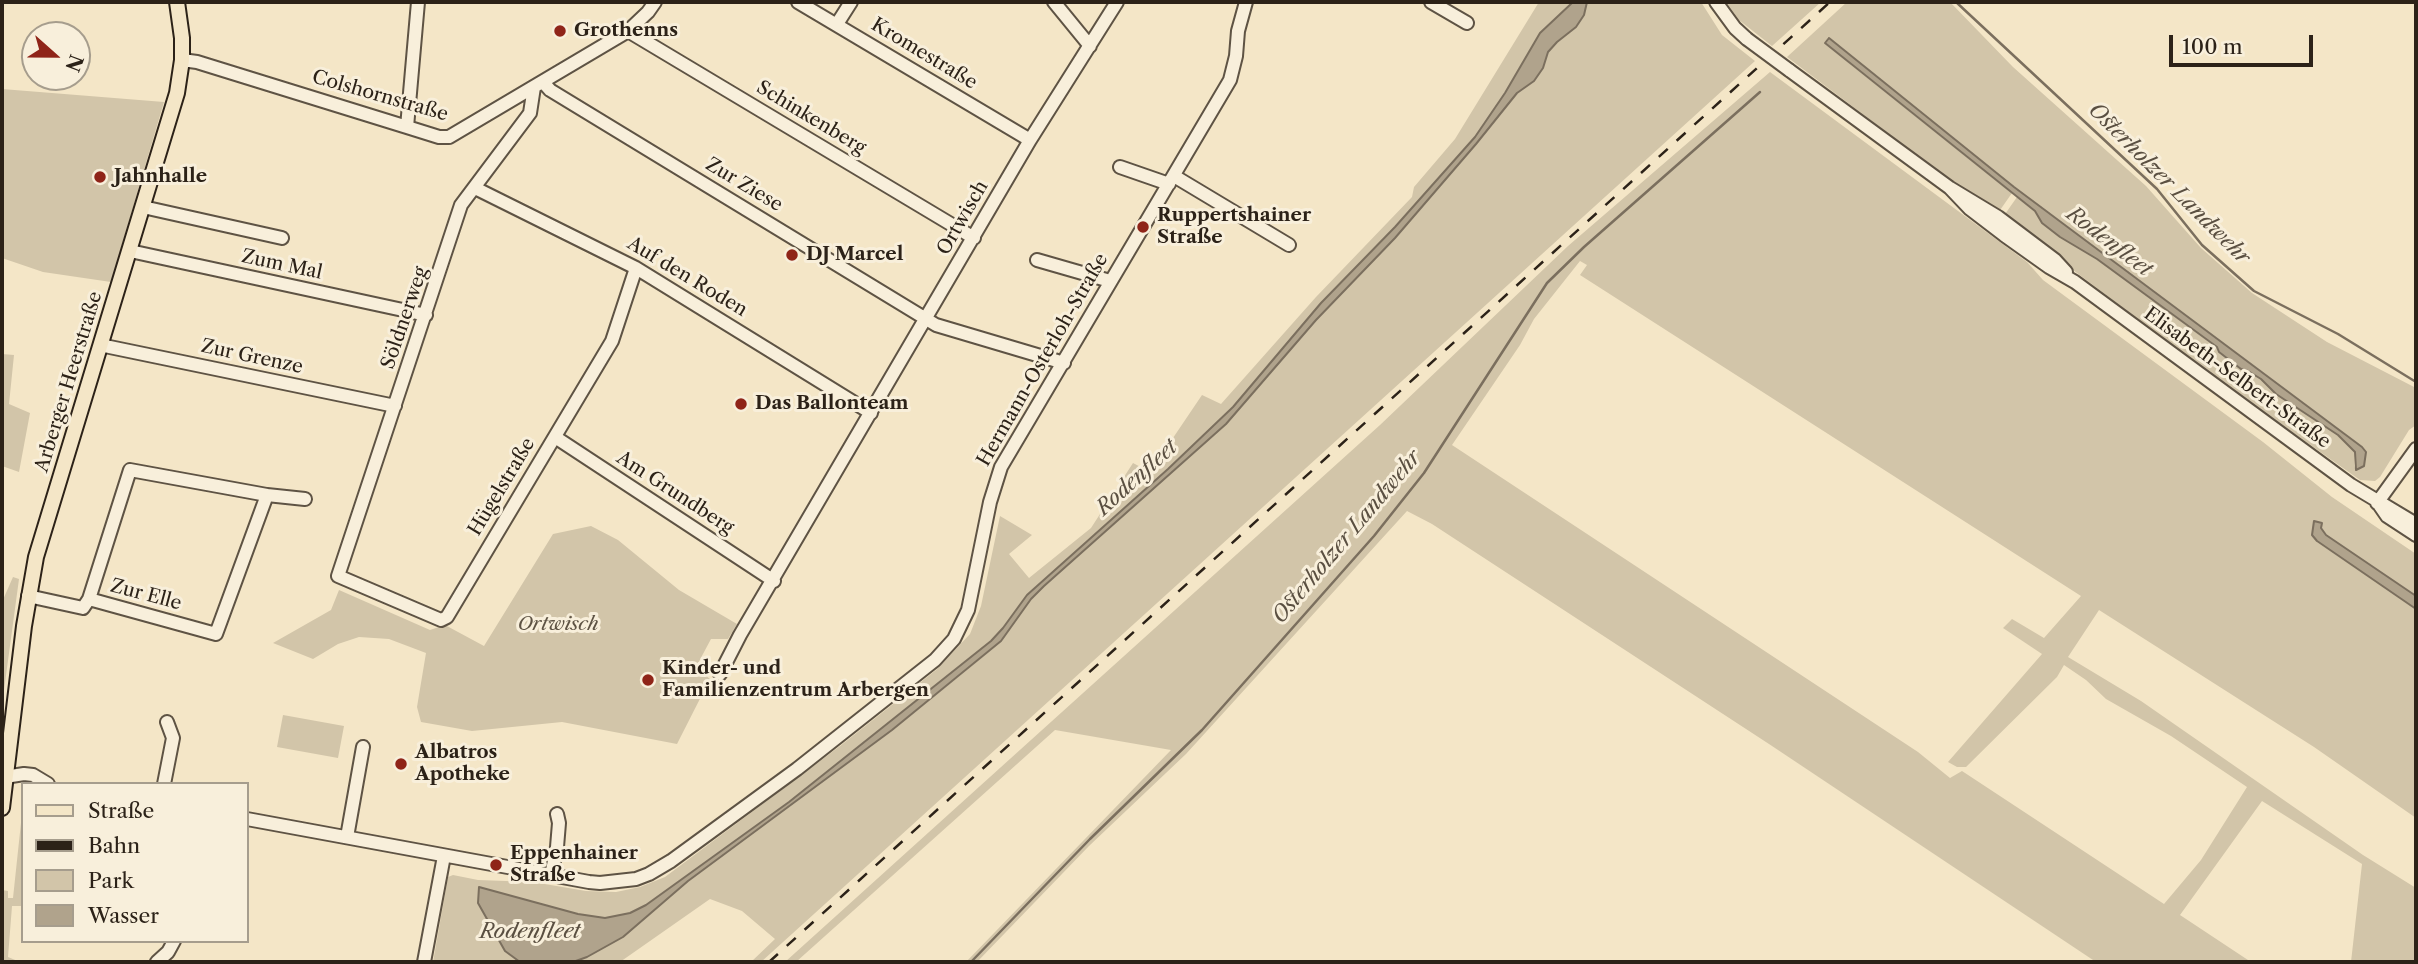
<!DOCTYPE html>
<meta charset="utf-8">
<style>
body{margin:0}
#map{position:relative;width:2418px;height:964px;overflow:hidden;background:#f4e6c7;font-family:"Libre Caslon Text",serif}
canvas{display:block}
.frame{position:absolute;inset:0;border:4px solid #2c2218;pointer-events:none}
.legend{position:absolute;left:21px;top:782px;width:228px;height:161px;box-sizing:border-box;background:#f8efdb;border:2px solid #a69d8d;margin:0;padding:9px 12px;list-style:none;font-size:21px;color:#2c2218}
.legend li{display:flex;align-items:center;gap:14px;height:35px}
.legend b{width:35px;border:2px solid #a69d8d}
.north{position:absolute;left:21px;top:21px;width:70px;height:70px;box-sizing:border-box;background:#f8efdb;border:2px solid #a69d8d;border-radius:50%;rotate:111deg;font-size:19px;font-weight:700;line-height:28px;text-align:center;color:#2c2218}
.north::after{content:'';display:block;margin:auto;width:24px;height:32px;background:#8f2418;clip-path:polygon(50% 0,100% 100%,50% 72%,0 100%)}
.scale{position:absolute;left:2169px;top:35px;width:144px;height:32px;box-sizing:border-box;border:4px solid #2c2218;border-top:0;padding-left:9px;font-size:21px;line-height:24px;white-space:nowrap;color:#2c2218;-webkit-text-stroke:5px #f8efdb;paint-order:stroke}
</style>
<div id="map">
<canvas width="2418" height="964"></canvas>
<div class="frame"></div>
<ul class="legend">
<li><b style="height:9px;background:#f4e6c7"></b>Straße</li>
<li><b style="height:9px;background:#2c2218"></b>Bahn</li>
<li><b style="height:19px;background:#d2c5a9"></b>Park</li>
<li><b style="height:19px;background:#b0a38c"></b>Wasser</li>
</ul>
<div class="north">N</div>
<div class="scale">100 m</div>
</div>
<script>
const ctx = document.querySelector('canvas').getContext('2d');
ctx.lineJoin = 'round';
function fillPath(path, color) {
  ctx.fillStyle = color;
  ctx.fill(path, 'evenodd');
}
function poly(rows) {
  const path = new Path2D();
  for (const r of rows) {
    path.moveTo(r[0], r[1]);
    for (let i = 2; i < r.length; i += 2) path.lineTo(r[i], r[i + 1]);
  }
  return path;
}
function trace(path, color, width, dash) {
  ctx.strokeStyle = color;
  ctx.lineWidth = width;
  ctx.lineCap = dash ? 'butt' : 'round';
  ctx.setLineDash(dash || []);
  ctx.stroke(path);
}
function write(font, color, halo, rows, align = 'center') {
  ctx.font = font + ' "Libre Caslon Text",serif';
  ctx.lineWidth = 6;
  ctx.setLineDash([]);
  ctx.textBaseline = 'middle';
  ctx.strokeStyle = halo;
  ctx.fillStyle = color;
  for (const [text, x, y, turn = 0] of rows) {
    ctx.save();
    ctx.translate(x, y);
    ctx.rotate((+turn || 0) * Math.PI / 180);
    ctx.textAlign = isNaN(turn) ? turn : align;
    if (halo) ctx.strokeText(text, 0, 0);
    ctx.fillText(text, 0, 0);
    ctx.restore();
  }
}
const green = poly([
 [1539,2,1573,2,1540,33,1505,93,1475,137,1395,227,1321,303,1233,407,1168,469,1028,595,1003,628,991,641,789,802,647,905,650,912,688,881,892,730,962,674,1001,641,1031,599,1044,586,1226,424,1316,320,1395,238,1476,144,1517,93,1534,81,1543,68,1548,52,1557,42,1576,27,1584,15,1587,2,1701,2,1722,35,1755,61,761,962,751,962,775,939,742,911,710,899,620,962,433,962,448,877,453,875,478,880,533,882,586,891,616,892,640,887,665,877,840,746,936,670,970,634,981,606,1000,516,1032,535,1009,554,1029,578,1091,528,1133,463,1150,472,1202,395,1221,404,1316,297,1412,197,1414,187,1455,139],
 [1726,2,1821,2,1772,46,1739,20],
 [1847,2,1950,2,2013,67,2146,186,2201,248,2252,293,2327,342,2416,388,2416,425,2409,430,2380,477,2375,481,2360,480,2217,379,2003,217,2017,197,2035,211,2042,223,2060,237,2097,259,2217,348,2219,352,2241,369,2248,371,2261,379,2276,394,2338,435,2355,452,2354,468,2362,447,2014,187,1829,38,1851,65,2012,193,1998,213,1954,183,1787,57],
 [1770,72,2027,262,2043,280,2263,442,2332,497,2416,554,2416,596,2326,535,2321,528,2317,542,2416,609,2416,818,2314,747,2099,610,2068,657,2141,701,2363,855,2416,888,2416,962,2351,962,2362,864,2262,801,2180,915,2251,962,2096,962,1769,744,1432,524,1407,511,1186,754,1089,846,977,962,966,962,1171,750,1055,730,796,962,785,962,1380,425,1568,246],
 [1580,261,1587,265,1580,275,2081,596,2044,638,2012,619,2003,628,2042,654,1948,762,1957,767,1966,767,2057,677,2064,665,2086,680,2106,699,2171,736,2247,787,2201,860,2164,904,1962,771,1950,778,1918,752,1452,445,1520,345,1534,319],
 [2,89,164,102,111,282,43,272,2,258],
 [2,354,14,355,9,404,30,413,19,472,2,466],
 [591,526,618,540,679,590,737,624,728,639,711,639,696,667,710,679,677,744,562,722,472,731,421,722,417,707,426,653,389,639,359,637,338,644,313,659,273,643,331,610,339,590,430,630,445,625,484,646,553,534],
 [13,577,19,579,2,705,2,602],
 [283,715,344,726,338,758,277,747],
 [23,804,23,906,12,906,8,957,20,962,2,962,2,890,8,891,8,898,13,898]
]);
const water = poly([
 [1573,2,1587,2,1584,15,1576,27,1557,42,1548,52,1543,68,1534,81,1517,93,1476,144,1395,238,1316,320,1226,424,1044,586,1031,599,1001,641,892,730,688,881,623,937,587,957,573,962,520,962,505,951,478,903,479,887,578,914,605,918,630,913,646,905,789,802,991,641,1003,628,1027,595,1168,469,1233,407,1321,303,1395,227,1475,137,1505,93,1540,33,1573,2],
 [1829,38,2014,187,2362,447,2366,452,2364,466,2356,470,2355,452,2338,435,2276,394,2261,379,2248,371,2241,369,2219,352,2217,347,2097,259,2060,237,2042,223,2035,211,1825,43,1829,38],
 [2314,521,2322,523,2321,528,2326,535,2416,596,2416,609,2317,541,2312,535,2314,521]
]);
const stream = poly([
 [1956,2,2157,189,2202,245,2254,291,2338,334,2416,382],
 [971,962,1090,839,1202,730,1374,536,1424,473,1547,283,1584,247,1760,92]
]);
const minor = poly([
 [798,2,1030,140],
 [1054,2,1090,46],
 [1431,2,1467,23],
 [1716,2,1735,28,1747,39],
 [837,24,851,2],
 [628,31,974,238],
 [182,60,197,62,407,127,439,137,449,137,628,31,648,12,655,2],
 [1789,70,1950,188,1998,217,2055,260,2066,272],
 [543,82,550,90,936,325,1064,363],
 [534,87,530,113,461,205,338,576,441,620,447,617,612,341,636,268],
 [407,127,418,2],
 [1120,167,1169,184],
 [1174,176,1289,245],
 [475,188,636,268,871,413],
 [1950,188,1970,209,2004,235,2049,267,2075,282,2351,485,2416,524],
 [143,207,282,238],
 [130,251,426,315],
 [1037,260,1110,281],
 [100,345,395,406],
 [555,437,774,581],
 [2377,503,2416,449],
 [2378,503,2387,516,2416,535],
 [28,596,83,608,89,599,216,634,267,495,305,499],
 [89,599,130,470,267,495],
 [720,674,740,635,1030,140,1117,2],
 [5,777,24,774,33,775,48,784],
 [164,784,173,738,167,722],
 [247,819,589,882,600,883,636,879,649,874,671,861,797,769,935,660,954,639,968,610,990,502,1001,467,1230,80,1236,56,1238,31,1246,2],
 [347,837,363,747],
 [551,875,557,847,559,823,557,814],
 [157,962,168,952,174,941],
 [424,962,444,856]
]);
const major = poly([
 [2,808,24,626,36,557,177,93,182,60,182,38,177,2]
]);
const rail = poly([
 [769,962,1830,2]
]);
const minorBridge = poly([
 [1747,39,1789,70]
]);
const markers = [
 [560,31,7,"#8f2418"],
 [100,177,7,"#8f2418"],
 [1143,227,7,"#8f2418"],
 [792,255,7,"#8f2418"],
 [741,404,7,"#8f2418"],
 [648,680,7,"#8f2418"],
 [401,764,7,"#8f2418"],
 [496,865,7,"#8f2418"]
];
const poiNames = [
 ["Grothenns",574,31],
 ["Jahnhalle",114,177],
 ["Ruppertshainer",1157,216],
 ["Straße",1157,238],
 ["DJ Marcel",806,255],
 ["Das Ballonteam",755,404],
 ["Kinder- und",662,669],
 ["Familienzentrum Arbergen",662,691],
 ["Albatros",415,753],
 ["Apotheke",415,775],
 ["Eppenhainer",510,854],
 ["Straße",510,876]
];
const streetNames = [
 ["Kromestraße",924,54,31],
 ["Colshornstraße",380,96,16],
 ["Schinkenberg",811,118,31],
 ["Zur Ziese",744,185,31],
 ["Ortwisch",963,218,-60],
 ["Zum Mal",282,265,12],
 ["Auf den Roden",687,277,31],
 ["Söldnerweg",405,318,-71],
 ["Zur Grenze",252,357,12],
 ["Hermann-Osterloh-Straße",1043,360,-60],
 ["Elisabeth-Selbert-Straße",2237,378,36],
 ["Arberger Heerstraße",69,382,-73],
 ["Hügelstraße",502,487,-59],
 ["Am Grundberg",675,493,33],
 ["Zur Elle",146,595,15]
];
const parkNames = [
 ["Ortwisch",558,625]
];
const waterNames = [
 ["Osterholzer Landwehr",2169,184,45],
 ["Rodenfleet",2109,242,37],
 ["Rodenfleet",1137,478,-42],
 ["Osterholzer Landwehr",1347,537,-50],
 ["Rodenfleet",530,932]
];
fillPath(green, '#d2c5a9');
fillPath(water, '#b0a38c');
trace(water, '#7b6f5e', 2);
trace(stream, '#7b6f5e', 2.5);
trace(minor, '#5e5344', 16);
trace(major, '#2c2218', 18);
trace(minor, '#f8efdb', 12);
trace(major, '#f4e6c7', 14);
trace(rail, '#2c2218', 2.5, [12, 12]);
trace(minorBridge, '#5e5344', 16, []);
trace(minorBridge, '#f8efdb', 12);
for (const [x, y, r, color] of markers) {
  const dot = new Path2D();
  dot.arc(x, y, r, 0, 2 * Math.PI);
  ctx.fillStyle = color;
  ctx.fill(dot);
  trace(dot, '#f8efdb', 2.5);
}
write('bold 19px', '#2c2218', '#f8efdb', poiNames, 'left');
write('19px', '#2c2218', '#f8efdb', streetNames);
write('italic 19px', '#5e5344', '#f8efdb', parkNames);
write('italic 21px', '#5a4f41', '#f8efdb', waterNames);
</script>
